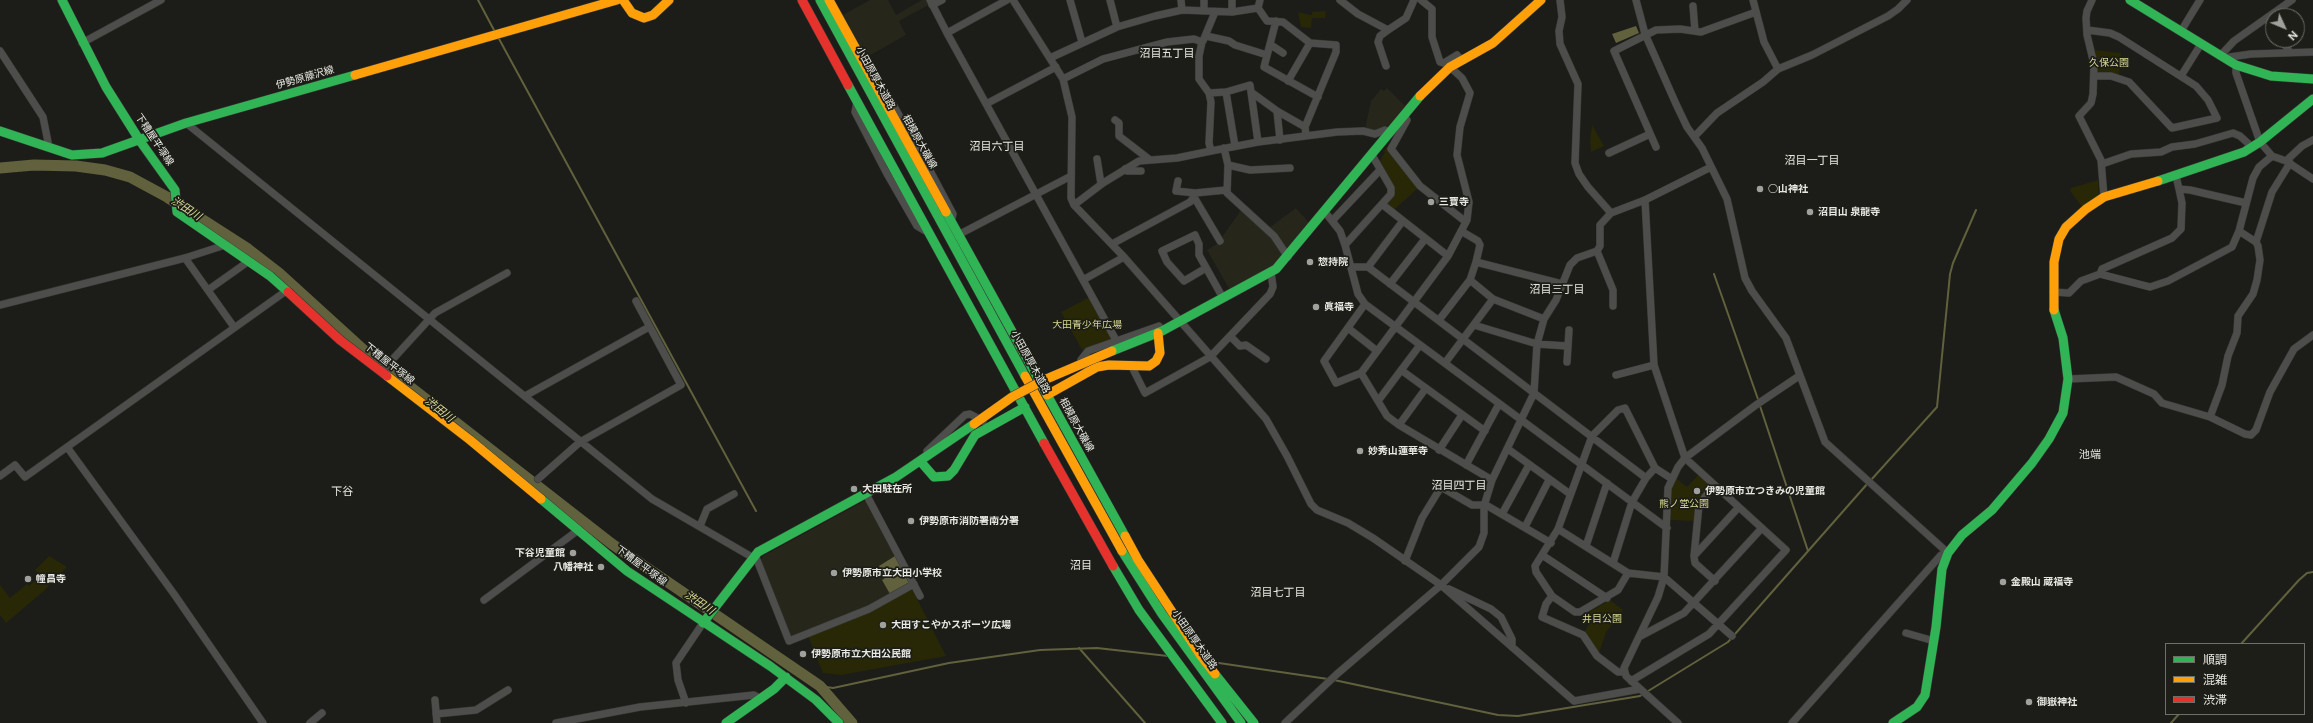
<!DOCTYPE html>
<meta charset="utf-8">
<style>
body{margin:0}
#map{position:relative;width:2313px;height:723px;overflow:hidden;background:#1c1d18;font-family:"DM Sans","Noto Sans JP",sans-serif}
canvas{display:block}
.legend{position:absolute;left:2165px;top:643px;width:140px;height:72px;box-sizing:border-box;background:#1d1e17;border:1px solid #6e6f69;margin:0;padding:5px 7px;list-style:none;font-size:12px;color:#e7e8e3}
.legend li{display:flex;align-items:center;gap:8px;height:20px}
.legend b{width:20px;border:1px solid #6e6f69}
.north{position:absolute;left:2265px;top:8px;width:40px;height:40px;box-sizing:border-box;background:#1d1e17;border:1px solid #6e6f69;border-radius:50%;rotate:134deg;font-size:11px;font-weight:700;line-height:16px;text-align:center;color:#e7e8e3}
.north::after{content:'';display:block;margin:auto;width:14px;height:18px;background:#a0a19c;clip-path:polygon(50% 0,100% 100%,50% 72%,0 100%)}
</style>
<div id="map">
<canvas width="2313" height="723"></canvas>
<ul class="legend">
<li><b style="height:5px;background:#30b455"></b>順調</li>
<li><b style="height:5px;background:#ff9f0a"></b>混雑</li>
<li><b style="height:5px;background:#e5322d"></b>渋滞</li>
</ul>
<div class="north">N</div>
</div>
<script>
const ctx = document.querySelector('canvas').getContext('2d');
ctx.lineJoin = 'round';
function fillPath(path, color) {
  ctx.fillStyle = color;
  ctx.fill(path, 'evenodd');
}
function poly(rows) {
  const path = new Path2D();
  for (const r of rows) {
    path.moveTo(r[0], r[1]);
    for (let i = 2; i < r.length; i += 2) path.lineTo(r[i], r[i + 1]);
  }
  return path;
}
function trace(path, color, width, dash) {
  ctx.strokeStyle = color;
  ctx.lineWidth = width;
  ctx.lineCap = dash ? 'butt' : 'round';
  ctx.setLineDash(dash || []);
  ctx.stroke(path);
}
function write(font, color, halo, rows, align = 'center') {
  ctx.font = font + ' "DM Sans","Noto Sans JP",sans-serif';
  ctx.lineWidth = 3.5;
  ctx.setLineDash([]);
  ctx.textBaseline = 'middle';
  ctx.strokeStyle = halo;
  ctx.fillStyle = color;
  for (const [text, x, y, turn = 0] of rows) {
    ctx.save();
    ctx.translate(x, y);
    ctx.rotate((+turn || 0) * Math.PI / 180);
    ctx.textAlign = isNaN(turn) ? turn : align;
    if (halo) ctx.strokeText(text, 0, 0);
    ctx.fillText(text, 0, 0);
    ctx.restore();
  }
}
const built = poly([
 [870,0,888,0,896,15,922,0,928,0,930,4,899,21,906,35,865,58,841,16],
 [1387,88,1405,106,1389,125,1373,131,1365,129,1371,101,1381,89,1384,91],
 [1296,208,1311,225,1278,263,1231,292,1207,250,1217,244,1242,209,1266,230],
 [866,500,911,583,868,608,790,637,759,562,763,556]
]);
const green = poly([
 [1326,11,1325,18,1312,18,1311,28,1301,27,1298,12,1310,15,1312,15,1312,12],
 [2095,50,2121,53,2119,76,2097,75],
 [1592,125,1604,146,1591,152,1590,141],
 [1394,137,1388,151,1418,188,1394,210,1388,206,1388,203,1394,196,1394,188,1380,161,1385,152,1384,151],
 [2098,180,2099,194,2082,207,2070,191,2071,188],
 [1090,297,1113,338,1111,342,1082,350,1061,312],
 [1699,474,1710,485,1696,519,1694,521,1671,520,1669,519,1672,487,1675,480,1676,478,1687,487],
 [49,556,67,567,45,590,6,623,0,615,0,585,10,598,27,584,29,586,40,575,35,570],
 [911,587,946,656,841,675,823,673,808,636],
 [1610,600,1623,610,1606,632,1598,656,1588,642,1585,631,1590,622,1584,615]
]);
const water = poly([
 [1636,26,1639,33,1616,43,1612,34],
 [895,556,910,583,890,594,882,580,885,578,879,566]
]);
const stream = poly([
 [478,0,495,32],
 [498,37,756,511],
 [1714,274,1759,402],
 [1760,406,1808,551],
 [1871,480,1937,407,1950,274,1953,263,1976,210],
 [2241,644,2299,580,2307,573,2313,572],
 [1079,648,1145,723],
 [1212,662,1328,679],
 [1334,680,1498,715,1518,716,1640,696,1728,642,1868,483],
 [820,686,833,688,949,663,1040,650,1097,648,1168,656],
 [2171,723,2179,714]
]);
const river = poly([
 [0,168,34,165,76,166,105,170,130,177,167,197,248,249,279,273,368,354,612,544,820,686,852,723]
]);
const street = poly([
 [930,0,947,33],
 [1007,0,947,33,1083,280,1124,257],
 [1013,0,1063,79,1072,117,1071,198,1074,205,1124,257,1266,419,1287,456,1311,504,1317,510,1348,523,1373,538,1441,585,1574,701,1640,689],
 [1070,0,1082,42],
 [1110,0,1117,27],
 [1181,0,1182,10],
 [1204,0,1204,10],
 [1232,0,1232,12],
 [1260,0,1258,8,1267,21,1283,22,1310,43,1336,45,1336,52,1305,127,1306,135],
 [1340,0,1358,14,1388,30,1406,18,1414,0],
 [1421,0,1432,9,1432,37,1440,62,1444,63,1457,55,1461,60],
 [1560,0,1562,17,1559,31,1560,44,1578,84,1575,163,1579,174,1588,187,1611,213],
 [1636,0,1645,34,1676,104,1687,127,1702,148,1727,199,1745,278,1752,291,1786,338,1825,442,1948,553],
 [1753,0,1764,42,1778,69],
 [2092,0,2087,11,2086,18,2087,35,2094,64,2093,94,2091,103,2079,116,2101,160,2104,197],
 [932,5,942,0],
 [1693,6,1695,31],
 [2267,18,2273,27],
 [1276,21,1264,67,1318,97],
 [2087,30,2110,33,2119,37,2196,86,2208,100,2217,118,2172,128,2129,82,2111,76,2094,76],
 [2181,31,2200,0],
 [1206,36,1229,41,1235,45,1267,55],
 [2282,40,2289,51],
 [1203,41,1215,12],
 [82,43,161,0],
 [1271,45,1283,53],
 [0,51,43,117,48,142,46,147],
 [2220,56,2234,41,2292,0],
 [1050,58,1117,27,1155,16,1182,10,1232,12,1258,8],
 [2227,60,2230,57,2251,54,2313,52],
 [1386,66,1378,42,1380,36,1388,30],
 [2181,76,2201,44],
 [1063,79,1103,59,1167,42,1194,39,1202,42,1199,56,1199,79,1209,93,1211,102,1209,143,1211,151,1258,142,1337,132,1363,131,1375,134,1385,130,1391,132],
 [1288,81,1310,43],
 [878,89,887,94,920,152,953,214,951,222],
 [1226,92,1235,146],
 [1251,92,1258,142],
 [1209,93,1226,92,1250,85,1251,92,1277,111,1305,127],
 [857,102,855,112,886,172,917,226,929,233],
 [986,104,1056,67],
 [1277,111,1280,140],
 [1404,115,1407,120,1391,149,1420,186,1466,222],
 [1115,120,1119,123,1119,136,1150,160],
 [186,123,652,499,757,560,789,641,869,609,914,584],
 [1695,136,1717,113,1763,82,1778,69,1812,55,1888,16,1898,9,1907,0],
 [1656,147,1614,51,1656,30,1680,29,1701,32,1756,12],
 [1224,148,1228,165,1227,193,1274,236,1288,257],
 [1609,153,1650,134],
 [1372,155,1391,188,1391,194,1345,245,1358,294,1365,304,1667,528],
 [2272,156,2286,161,2313,179],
 [1097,159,1101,184],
 [2286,161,2302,146,2313,140],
 [2102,164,2131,154,2161,152,2172,147,2195,144,2233,133,2240,136,2252,147],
 [1228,165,1250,170,1290,168],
 [1125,169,1127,171,1141,171],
 [2176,176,2179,189,2190,190,2246,203],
 [1178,181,1176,191,1195,193,1226,190],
 [1194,193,1194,197,1220,241],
 [1074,205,1103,183,1139,161,1177,158,1211,151],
 [1383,205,1448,256],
 [1325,212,1340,231,1345,245],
 [1332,221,1380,170],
 [1461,231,1478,241,1480,245,1476,262,1562,284],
 [958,235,1071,176],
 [2256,242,2272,192,2290,163],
 [1112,244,1190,202,1194,197],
 [1597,251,1613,290,1613,306],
 [185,258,234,327],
 [1351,267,1368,267,1646,478,1632,502,1613,563],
 [1368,267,1402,222],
 [1206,268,1184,281,1167,262,1162,251,1195,235,1199,244,1199,255,1223,298],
 [2100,274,2102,269,2172,238,2181,229,2182,203,2179,189],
 [1083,280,1117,342],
 [1470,280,1493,299,1544,319],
 [1390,284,1425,239],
 [208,290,249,261],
 [2053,292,2069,293,2081,281,2100,274,2150,287,2168,281,2232,247,2239,231,2253,178,2259,167,2272,156,2260,142,2236,73,2236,65],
 [1365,304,1324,361,1336,383,1361,373,1448,256,1467,220,1469,202,1457,155,1460,127,1470,93,1462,78,1450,67],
 [0,305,185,258,225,245],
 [1439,320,1470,280,1476,262],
 [1474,325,1537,344,1567,346],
 [1348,328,1377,351],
 [1230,336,1240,346,1246,345,1266,359],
 [1567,362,1569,330],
 [1445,363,1493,299],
 [1085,366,1081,360,1088,351,1159,326,1162,331],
 [1132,367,1145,393,1210,357,1270,294,1273,287,1271,272],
 [1401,370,1485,431],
 [381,372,435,313,507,273],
 [1616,375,1654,365],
 [2068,379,2116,377,2154,394,2162,403,2210,417,2222,385,2228,356,2237,333,2238,316,2253,294,2257,280,2260,260,2258,246,2256,242,2239,231],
 [525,396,649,327],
 [1378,401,1420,345],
 [2210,417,2245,434,2251,435,2256,430,2270,392,2294,349,2313,335],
 [1399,425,1426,388],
 [67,447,174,594,263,723],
 [1508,449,1570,494],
 [1439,450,1462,415],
 [927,451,965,415,970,414,983,421],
 [1466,465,1499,404],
 [1655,468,1672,479],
 [0,476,15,465,25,477,286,291],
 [1646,478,1655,468,1625,408,1618,410,1592,436,1558,529,1628,573,1664,577,1732,636],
 [538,479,580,442,681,385,636,301],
 [1492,480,1534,393,1537,344,1544,319,1556,300,1570,265,1577,258,1597,251,1600,246,1600,225,1611,213,1645,200,1711,167],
 [866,494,920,596],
 [1502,514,1529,465],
 [700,526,707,509,734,494],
 [1525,527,1549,480],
 [1558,529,1535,566,1536,572,1552,596,1575,612,1580,612,1618,590,1628,573],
 [1586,546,1607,483],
 [1542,555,1607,598],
 [1694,556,1699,505,1714,485],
 [1405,561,1422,518,1441,487,1472,505,1486,505,1551,543],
 [1715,581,1695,563,1694,556,1738,508],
 [1449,589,1491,609,1501,617,1512,639,1512,647],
 [1552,596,1546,604,1542,617,1583,635,1597,656,1618,672,1624,672],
 [484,600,577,531],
 [1906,633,1934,641],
 [1639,637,1684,613,1761,529],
 [1631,681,1709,634,1786,550,1685,458,1654,365,1645,200],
 [435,700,437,723],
 [686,703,678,680,676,663,703,623],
 [436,714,476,710,508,690],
 [310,723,322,713],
 [556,723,640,707,754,695,761,699],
 [1285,723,1337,674,1441,585,1479,547,1484,533,1484,506,1492,480,1399,425,1387,416,1361,373],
 [1678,723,1626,676,1624,668,1658,597,1664,577,1668,488,1678,467,1685,458,1756,405,1799,376],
 [1792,723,1941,555,1948,553]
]);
const fast = poly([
 [62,0,106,87,140,141,175,190,177,212,270,276,288,292],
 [820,0,1025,376],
 [2130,0,2236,65,2271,76,2313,79],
 [848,85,1044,443],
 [0,131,72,155,102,153,186,123,355,75],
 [2158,181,2244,152,2260,142,2313,99],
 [946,212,1125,536],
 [1112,351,1162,331,1276,269,1420,96],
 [921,462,934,477,948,476,954,470,975,435,1025,407],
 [541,499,627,571,770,666,816,700,839,723],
 [1122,551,1162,614,1241,723],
 [1113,566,1139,610,1222,723],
 [703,623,758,552,896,477,974,424],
 [1215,674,1254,723],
 [726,723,774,689,786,677],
 [1893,723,1917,707,1925,695,1936,627,1942,569,1948,553,1962,535,1992,510,2032,463,2049,439,2063,413,2068,379,2063,338,2054,310]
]);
const slow = poly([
 [623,0,632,13,644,18,653,15,669,0],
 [829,0,946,212],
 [355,75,617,0],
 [1420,96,1450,67,1493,43,1541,0],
 [2054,310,2054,262,2059,239,2066,227,2086,209,2104,197,2158,181],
 [387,376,470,440,541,499],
 [1025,376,1122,551],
 [1047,395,1097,367,1109,365,1149,366,1156,361,1160,353,1158,333],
 [1125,536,1138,560,1201,656,1215,674]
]);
const jam = poly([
 [802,0,848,85],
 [288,292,340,340,387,376],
 [1044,443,1113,566]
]);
const slowBridge = poly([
 [974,424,1012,397,1044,380,1112,351]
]);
const markers = [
 [1760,189,4,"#a0a19c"],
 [1431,202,4,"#a0a19c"],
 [1810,212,4,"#a0a19c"],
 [1310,262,4,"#a0a19c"],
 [1316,307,4,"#a0a19c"],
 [1360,451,4,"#a0a19c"],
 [854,489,4,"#a0a19c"],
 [1697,491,4,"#a0a19c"],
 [911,521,4,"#a0a19c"],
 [573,553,4,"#a0a19c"],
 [601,567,4,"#a0a19c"],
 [834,573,4,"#a0a19c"],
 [28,579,4,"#a0a19c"],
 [2003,582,4,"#a0a19c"],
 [883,625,4,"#a0a19c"],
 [803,654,4,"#a0a19c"],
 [2029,702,4,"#a0a19c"]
];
const parkNames = [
 ["久保公園",2109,63],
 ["大田青少年広場",1087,325],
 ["熊ノ堂公園",1684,504],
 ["井目公園",1602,619]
];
const streetNames = [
 ["伊勢原藤沢線",305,78,-16],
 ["小田原厚木道路",875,78,61],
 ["下糟屋平塚線",154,140,56],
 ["相模原大磯線",919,142,61],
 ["小田原厚木道路",1030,362,61],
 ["下糟屋平塚線",389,364,38],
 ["相模原大磯線",1076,425,61],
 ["下糟屋平塚線",641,566,36],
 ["小田原厚木道路",1194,640,55]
];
const poiNames = [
 ["○山神社",1768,189],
 ["三寶寺",1439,202],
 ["沼目山 泉龍寺",1818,212],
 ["惣持院",1318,262],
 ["眞福寺",1324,307],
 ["妙秀山蓮華寺",1368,451],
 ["大田駐在所",862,489],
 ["伊勢原市立つきみの児童館",1705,491],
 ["伊勢原市消防署南分署",919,521],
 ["下谷児童館",565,553,"right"],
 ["八幡神社",593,567,"right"],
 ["伊勢原市立大田小学校",842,573],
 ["幢昌寺",36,579],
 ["金殿山 蔵福寺",2011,582],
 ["大田すこやかスポーツ広場",891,625],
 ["伊勢原市立大田公民館",811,654],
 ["御嶽神社",2037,702]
];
const neighbourhoodNames = [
 ["沼目五丁目",1167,54],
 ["沼目六丁目",997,147],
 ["沼目一丁目",1812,161],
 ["沼目三丁目",1557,290],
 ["池端",2090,455],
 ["沼目四丁目",1459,486],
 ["下谷",342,492],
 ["沼目",1081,566],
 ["沼目七丁目",1278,593]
];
const waterNames = [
 ["渋田川",186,209,33],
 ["渋田川",439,410,38],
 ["渋田川",699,603,34]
];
fillPath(built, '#26261b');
fillPath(green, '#282706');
fillPath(water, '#61613d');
trace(stream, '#61613d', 2);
trace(river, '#61613d', 11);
trace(street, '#373834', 8);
trace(fast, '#373834', 10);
trace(slow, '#373834', 10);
trace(jam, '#373834', 10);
trace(street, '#4d4d4b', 7);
trace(fast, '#30b455', 9);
trace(slow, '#ff9f0a', 9);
trace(jam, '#e5322d', 9);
trace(slowBridge, '#373834', 10, []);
trace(slowBridge, '#ff9f0a', 9);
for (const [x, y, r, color] of markers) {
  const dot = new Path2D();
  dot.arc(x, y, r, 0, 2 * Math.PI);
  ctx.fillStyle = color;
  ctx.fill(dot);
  trace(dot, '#1d1e17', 1.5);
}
write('10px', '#d5d692', '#1d1e17', parkNames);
write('10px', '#e7e8e3', '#1d1e17', streetNames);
write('bold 10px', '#e7e8e3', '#1d1e17', poiNames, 'left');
write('11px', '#e7e8e3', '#1d1e17', neighbourhoodNames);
write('italic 11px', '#dadb98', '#1d1e17', waterNames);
</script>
